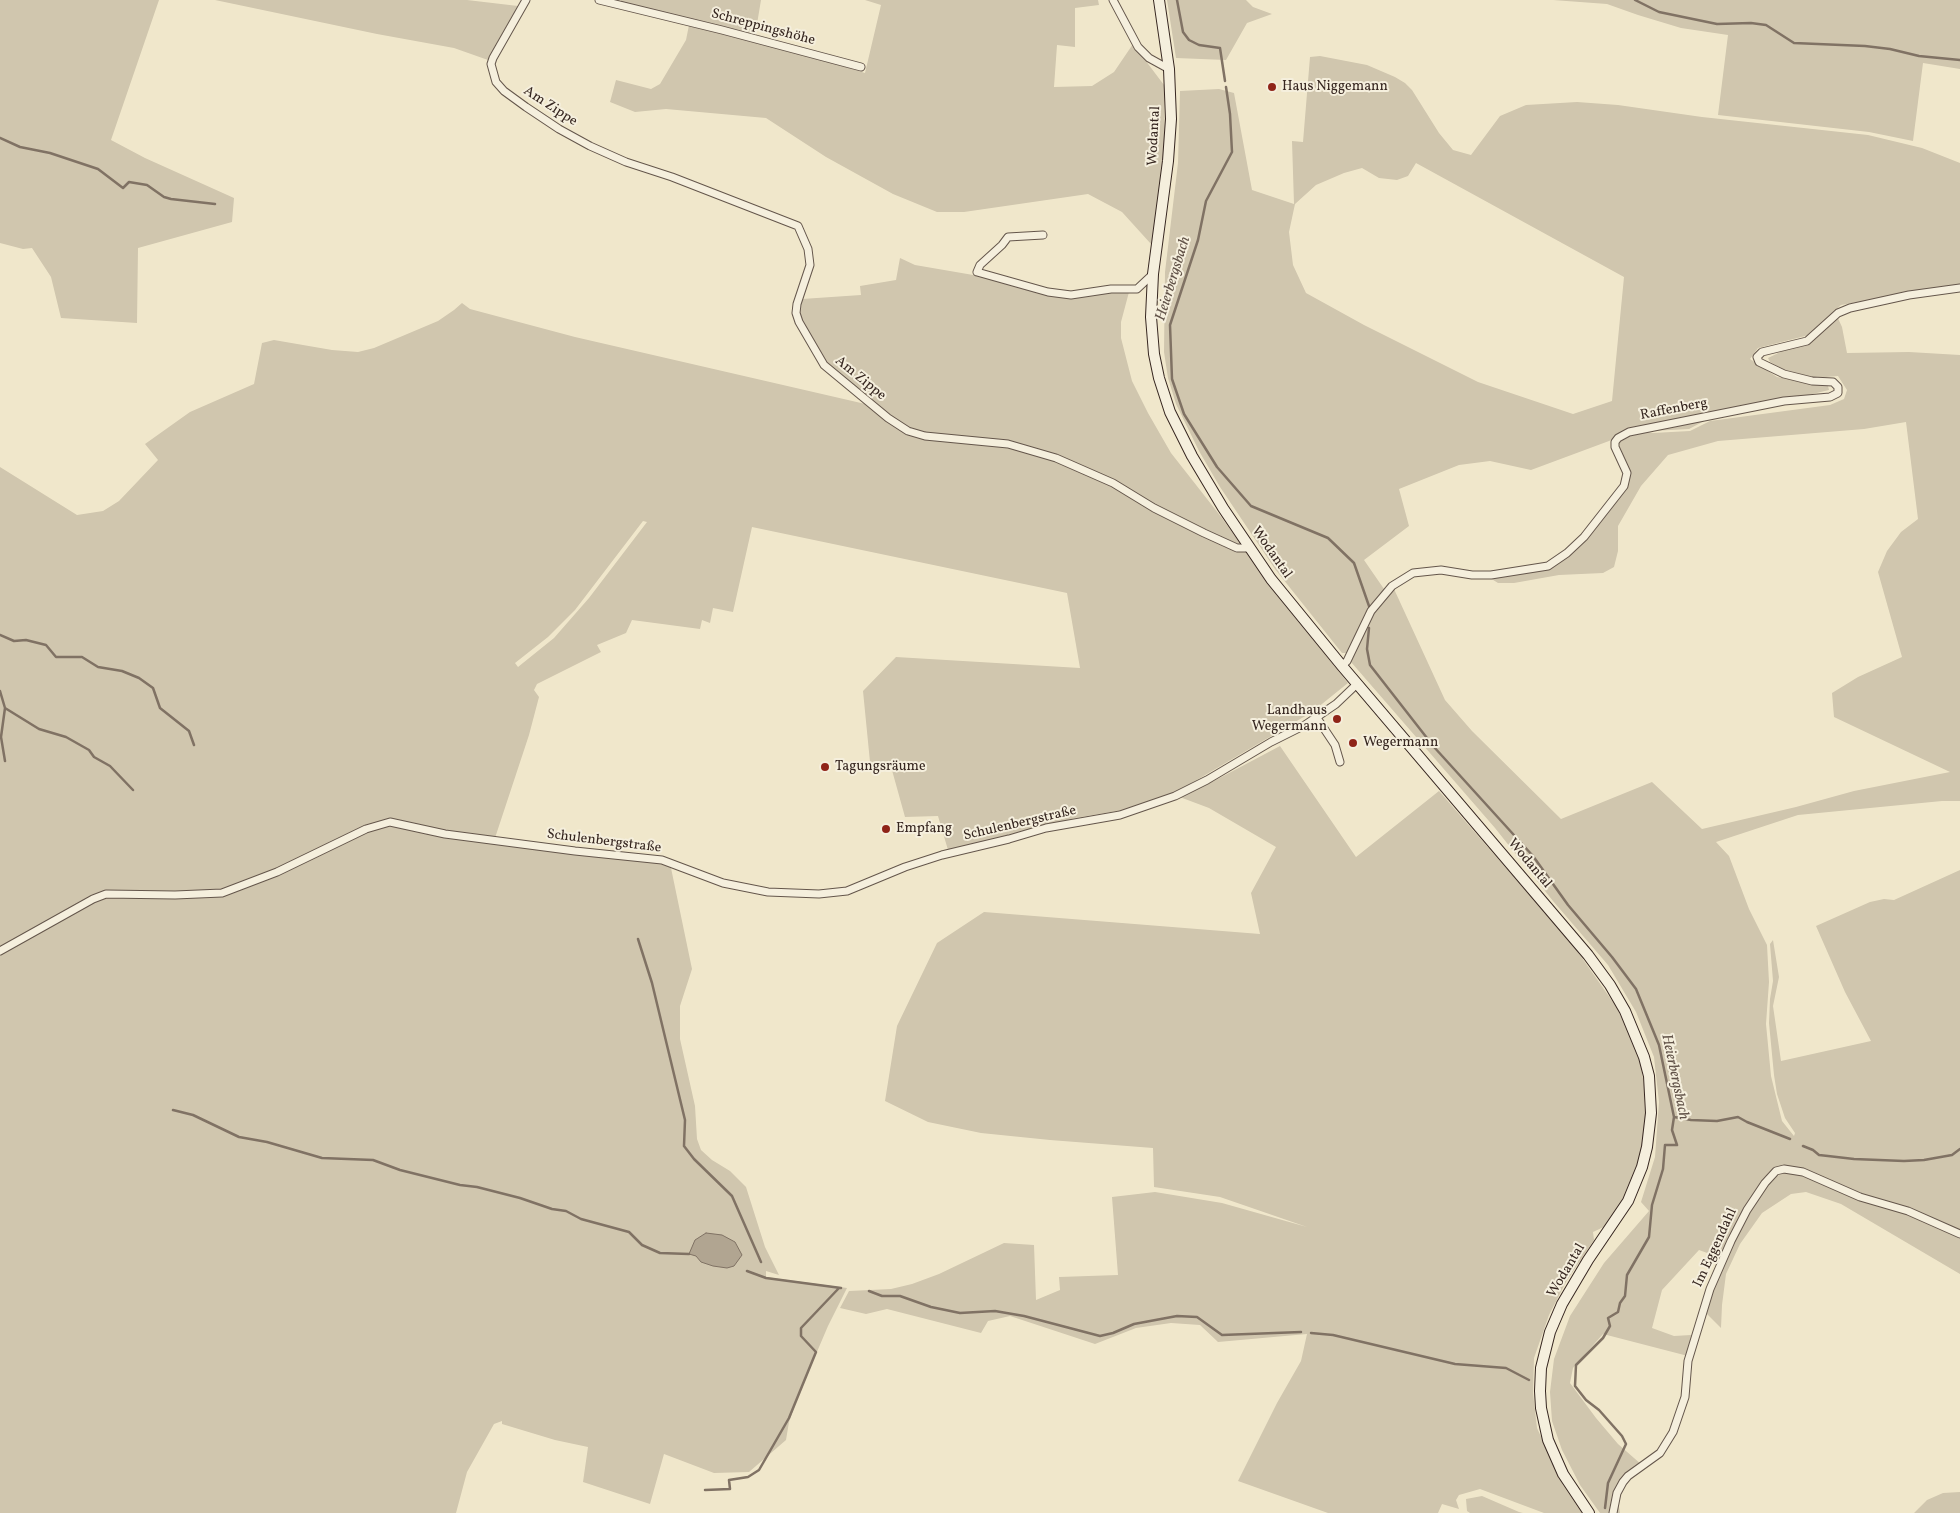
<!DOCTYPE html>
<meta charset="utf-8">
<style>
body{margin:0}
canvas{display:block;background:#f0e7cb}
</style>
<canvas width="1960" height="1513"></canvas>
<script>
const ctx = document.querySelector('canvas').getContext('2d');
ctx.lineJoin = 'round';
function fillPath(path, color) {
  ctx.fillStyle = color;
  ctx.fill(path, 'evenodd');
}
function poly(rows) {
  const path = new Path2D();
  for (const r of rows) {
    path.moveTo(r[0], r[1]);
    for (let i = 2; i < r.length; i += 2) path.lineTo(r[i], r[i + 1]);
  }
  return path;
}
function trace(path, color, width, dash) {
  ctx.strokeStyle = color;
  ctx.lineWidth = width;
  ctx.lineCap = dash ? 'butt' : 'round';
  ctx.setLineDash(dash || []);
  ctx.stroke(path);
}
function write(font, color, halo, rows, align = 'center') {
  ctx.font = font + ' Vollkorn,serif';
  ctx.lineWidth = 4;
  ctx.setLineDash([]);
  ctx.textBaseline = 'middle';
  ctx.strokeStyle = halo;
  ctx.fillStyle = color;
  for (const [text, x, y, turn = 0] of rows) {
    ctx.save();
    ctx.translate(x, y);
    ctx.rotate((+turn || 0) * Math.PI / 180);
    ctx.textAlign = isNaN(turn) ? turn : align;
    if (halo) ctx.strokeText(text, 0, 0);
    ctx.fillText(text, 0, 0);
    ctx.restore();
  }
}
const green = poly([
 [0,0,159,0,111,140,145,158,234,198,232,222,138,248,137,323,61,318,51,277,32,248,23,249,0,243],
 [215,0,467,0,518,6,488,60,454,48,377,34],
 [621,0,761,0,755,36,621,3],
 [865,0,1098,0,1099,5,1075,8,1075,47,1057,45,1054,87,1092,86,1114,72,1133,44,1164,85,1165,140,1158,207,1151,244,1122,212,1088,194,964,212,937,212,893,194,826,157,766,118,666,109,635,112,610,102,616,80,651,89,660,84,686,40,689,25,810,56,865,73,881,5],
 [1167,0,1246,0,1253,7,1272,14,1247,23,1226,60,1176,58],
 [1553,0,1960,0,1960,69,1923,63,1913,141,1869,132,1718,115,1728,35,1681,28,1638,15,1607,4],
 [1320,56,1367,65,1395,77,1405,83,1412,90,1439,133,1453,150,1471,155,1500,116,1526,105,1577,102,1618,105,1702,117,1868,135,1922,148,1960,163,1960,287,1908,293,1841,305,1809,335,1758,348,1750,359,1777,377,1828,386,1829,390,1708,419,1689,429,1652,431,1633,428,1609,441,1531,470,1490,461,1459,465,1399,489,1409,526,1364,560,1384,589,1365,614,1347,653,1342,653,1275,569,1220,487,1199,451,1176,404,1168,378,1164,352,1165,272,1178,163,1180,91,1219,89,1234,93,1252,190,1294,204,1292,141,1303,142,1310,57],
 [1416,163,1624,277,1612,401,1573,414,1478,382,1364,325,1306,293,1293,265,1289,232,1295,204,1316,185,1344,173,1362,168,1379,178,1397,180,1408,176],
 [900,258,915,265,979,276,1048,295,1129,292,1121,322,1121,338,1132,381,1148,413,1171,453,1222,518,1283,602,1348,683,1312,712,1173,794,1140,807,1075,818,948,850,938,816,905,817,890,763,870,762,863,691,896,657,1080,668,1067,593,752,527,733,612,713,608,710,623,702,620,700,629,632,620,626,633,597,645,601,652,537,684,534,690,539,697,529,735,493,844,653,860,671,868,692,969,680,1006,680,1039,695,1106,697,1139,701,1150,712,1160,730,1171,746,1187,765,1247,779,1275,766,1271,766,1277,847,1288,828,1326,799,1394,789,1422,786,1440,749,1472,714,1473,664,1454,650,1504,583,1482,588,1447,555,1440,502,1424,502,1421,494,1424,467,1472,456,1513,0,1513,0,467,77,515,103,511,119,501,158,460,145,444,190,412,254,384,262,343,274,340,332,350,358,352,374,348,438,321,454,310,462,303,470,309,575,337,874,406,825,364,802,324,798,309,802,299,861,295,860,286,896,280],
 [643,521,647,522,589,598,554,638,518,667,515,663,548,637,575,610],
 [1836,314,1842,327,1847,353,1909,352,1960,355,1960,801,1942,801,1798,815,1716,842,1729,856,1749,909,1767,945,1769,982,1766,1024,1771,1076,1782,1121,1794,1136,1795,1133,1785,1118,1777,1094,1774,1075,1769,1023,1770,999,1773,981,1770,944,1773,940,1779,977,1773,1006,1781,1061,1871,1041,1845,992,1816,926,1870,902,1884,899,1894,900,1960,870,1960,1274,1841,1204,1806,1192,1791,1194,1762,1213,1740,1244,1726,1274,1722,1305,1721,1328,1705,1312,1718,1273,1749,1210,1774,1178,1783,1173,1785,1166,1775,1170,1746,1207,1730,1235,1721,1258,1699,1250,1662,1290,1652,1328,1674,1336,1691,1335,1688,1356,1603,1334,1573,1368,1570,1383,1596,1418,1618,1444,1642,1465,1634,1470,1621,1487,1618,1501,1620,1513,1600,1513,1580,1485,1562,1450,1552,1421,1550,1392,1554,1359,1570,1316,1604,1263,1649,1211,1641,1202,1655,1157,1659,1102,1654,1057,1636,1012,1608,965,1553,901,1495,828,1351,662,1363,631,1375,610,1394,589,1445,700,1472,731,1561,819,1652,782,1702,829,1796,807,1854,791,1950,772,1834,717,1832,693,1858,677,1902,657,1878,572,1887,551,1901,532,1918,519,1906,422,1864,429,1718,441,1668,455,1641,486,1618,526,1618,551,1614,567,1603,573,1559,575,1514,583,1498,583,1490,578,1515,575,1549,567,1570,554,1586,538,1615,504,1629,481,1627,468,1617,439,1634,430,1653,433,1690,431,1710,421,1830,405,1844,399,1847,390,1838,376,1815,378,1783,369,1770,362,1768,358,1811,337],
 [1280,746,1356,857,1439,791,1573,945,1615,1005,1631,1036,1640,1060,1644,1085,1645,1112,1645,1137,1634,1183,1608,1225,1593,1232,1594,1240,1566,1282,1549,1315,1534,1358,1533,1393,1537,1428,1563,1485,1582,1513,1544,1513,1480,1489,1459,1495,1456,1500,1459,1509,1442,1504,1438,1513,1328,1513,1238,1481,1277,1403,1301,1361,1307,1334,1218,1342,1200,1325,1171,1323,1136,1328,1095,1344,1010,1316,988,1321,981,1333,887,1309,866,1314,840,1308,849,1291,891,1289,912,1284,939,1274,1004,1243,1034,1245,1036,1300,1060,1290,1059,1277,1118,1275,1112,1197,1155,1192,1222,1203,1307,1227,1220,1197,1154,1187,1153,1148,1050,1140,981,1133,928,1122,885,1101,897,1026,937,943,984,912,1260,934,1251,893,1276,847,1209,808,1177,796,1214,781],
 [1960,1492,1960,1513,1914,1513,1927,1500,1943,1493],
 [1482,1496,1519,1512,1523,1513,1470,1513,1467,1511,1466,1499]
]);
const water = poly([
 [706,1233,722,1235,735,1242,742,1255,734,1266,727,1268,713,1266,701,1262,696,1256,689,1254,695,1240,706,1233]
]);
const stream = poly([
 [1177,0,1183,32,1189,40,1199,45,1220,48,1225,81],
 [1635,0,1659,12,1717,24,1751,23,1766,25,1794,43,1865,46,1890,49,1919,56,1960,60],
 [1226,87,1230,114,1232,152,1206,201,1198,240,1170,325,1172,379,1184,414,1217,467,1251,506,1328,538,1354,563,1369,606],
 [0,138,20,147,50,153,98,169,123,188,129,182,147,185,164,197,171,199,215,204],
 [1369,628,1367,649,1370,665,1434,747,1533,856,1568,905,1612,957,1636,989,1659,1045,1674,1117,1672,1130,1677,1145,1665,1145,1663,1169,1652,1205,1649,1237,1627,1275,1625,1296,1620,1303,1618,1312,1608,1318,1610,1326,1603,1338,1576,1365,1575,1386,1586,1400,1599,1410,1622,1436,1626,1444,1608,1483,1605,1508],
 [0,635,14,641,26,640,46,645,56,657,82,657,98,667,122,671,139,678,153,688,160,708,189,731,194,745],
 [0,691,5,708,39,729,66,737,89,750,94,757,110,766,133,790],
 [5,708,1,737,5,761],
 [638,939,652,983,685,1120,684,1146,694,1159,732,1196,761,1262],
 [173,1110,193,1115,239,1137,267,1142,322,1158,373,1160,400,1170,460,1185,477,1187,520,1198,552,1209,566,1211,581,1219,629,1232,642,1245,660,1253,689,1254],
 [1674,1117,1691,1120,1717,1121,1738,1117,1747,1122,1790,1139],
 [1803,1146,1813,1150,1819,1155,1828,1156,1854,1159,1904,1161,1924,1160,1952,1155,1960,1149],
 [747,1271,766,1278,841,1288],
 [869,1291,882,1296,900,1296,931,1307,960,1313,995,1311,1024,1316,1100,1336,1113,1333,1134,1324,1177,1316,1197,1317,1222,1335,1301,1332],
 [1311,1333,1333,1335,1455,1364,1506,1368,1529,1380],
 [705,1490,730,1489,729,1480,748,1477,759,1470,789,1418,816,1352,801,1336,801,1328,839,1288]
]);
const minor = poly([
 [526,0,493,58,491,64,496,82,504,91,526,107,559,129,590,146,626,162,672,177,798,226,808,249,810,265,797,304,796,313,799,322,824,365,888,418,908,431,925,436,1008,444,1056,458,1113,483,1154,508,1204,533,1237,548,1249,548],
 [599,0,722,30,861,67],
 [1113,0,1138,47,1149,58,1169,69],
 [1043,235,1008,237,1002,245,980,265,977,272,1048,292,1071,295,1111,289,1137,289,1153,274],
 [1342,666,1347,661,1371,611,1392,586,1413,573,1441,570,1472,575,1491,575,1548,566,1567,553,1584,537,1624,486,1627,473,1615,447,1615,442,1618,438,1629,432,1784,401,1830,397,1838,393,1838,387,1833,382,1812,381,1784,374,1759,362,1757,357,1762,352,1807,341,1838,313,1850,308,1909,295,1960,288],
 [1317,718,1335,745,1340,762],
 [0,951,93,899,106,894,175,895,222,893,277,872,366,829,390,822,445,834,575,851,662,860,723,883,768,892,819,894,847,891,905,867,942,855,1009,839,1046,828,1120,815,1175,796,1207,780,1271,742,1305,725,1336,704,1357,684],
 [1613,1513,1617,1493,1623,1482,1628,1476,1660,1453,1673,1432,1685,1397,1688,1361,1710,1289,1731,1241,1747,1210,1765,1183,1776,1171,1784,1169,1803,1172,1860,1197,1908,1211,1960,1234]
]);
const secondary = poly([
 [1159,0,1169,69,1171,119,1168,161,1153,274,1151,317,1154,354,1159,378,1170,412,1192,456,1223,508,1271,579,1342,666,1588,955,1610,985,1625,1011,1644,1057,1649,1076,1651,1113,1647,1147,1642,1167,1628,1201,1588,1260,1562,1304,1550,1332,1541,1368,1540,1391,1541,1408,1548,1440,1563,1474,1589,1513]
]);
const markers = [
 [1272,87,5,"#8f2418"],
 [1337,719,5,"#8f2418"],
 [1353,743,5,"#8f2418"],
 [825,767,5,"#8f2418"],
 [886,829,5,"#8f2418"]
];
const streetNames = [
 ["Schreppingshöhe",763,28,15],
 ["Am Zippe",550,107,33],
 ["Wodantal",1155,136,-87],
 ["Am Zippe",860,379,39],
 ["Raffenberg",1674,410,-11],
 ["Wodantal",1271,553,55],
 ["Schulenbergstraße",1020,824,-13],
 ["Schulenbergstraße",604,842,7],
 ["Wodantal",1529,864,50],
 ["Im Eggendahl",1716,1248,-65],
 ["Wodantal",1567,1271,-59]
];
const poiNames = [
 ["Haus Niggemann",1282,87],
 ["Landhaus",1327,711,"right"],
 ["Wegermann",1327,727,"right"],
 ["Wegermann",1363,743],
 ["Tagungsräume",835,767],
 ["Empfang",896,829]
];
const waterNames = [
 ["Heierbergsbach",1174,279,-73],
 ["Heierbergsbach",1674,1077,78]
];
fillPath(green, '#d0c6ae');
fillPath(water, '#b1a591');
trace(water, '#807264', 1);
trace(stream, '#807264', 2.5);
trace(minor, '#64564b', 9);
trace(secondary, '#362620', 12);
trace(minor, '#f5efdd', 7);
trace(secondary, '#f5efdd', 10);
for (const [x, y, r, color] of markers) {
  const dot = new Path2D();
  dot.arc(x, y, r, 0, 2 * Math.PI);
  ctx.fillStyle = color;
  ctx.fill(dot);
  trace(dot, '#f5efdd', 2);
}
write('14px', '#362620', '#f5efdd', streetNames);
write('14px', '#362620', '#f5efdd', poiNames, 'left');
write('italic 15px', '#615248', '#f5efdd', waterNames);
</script>
